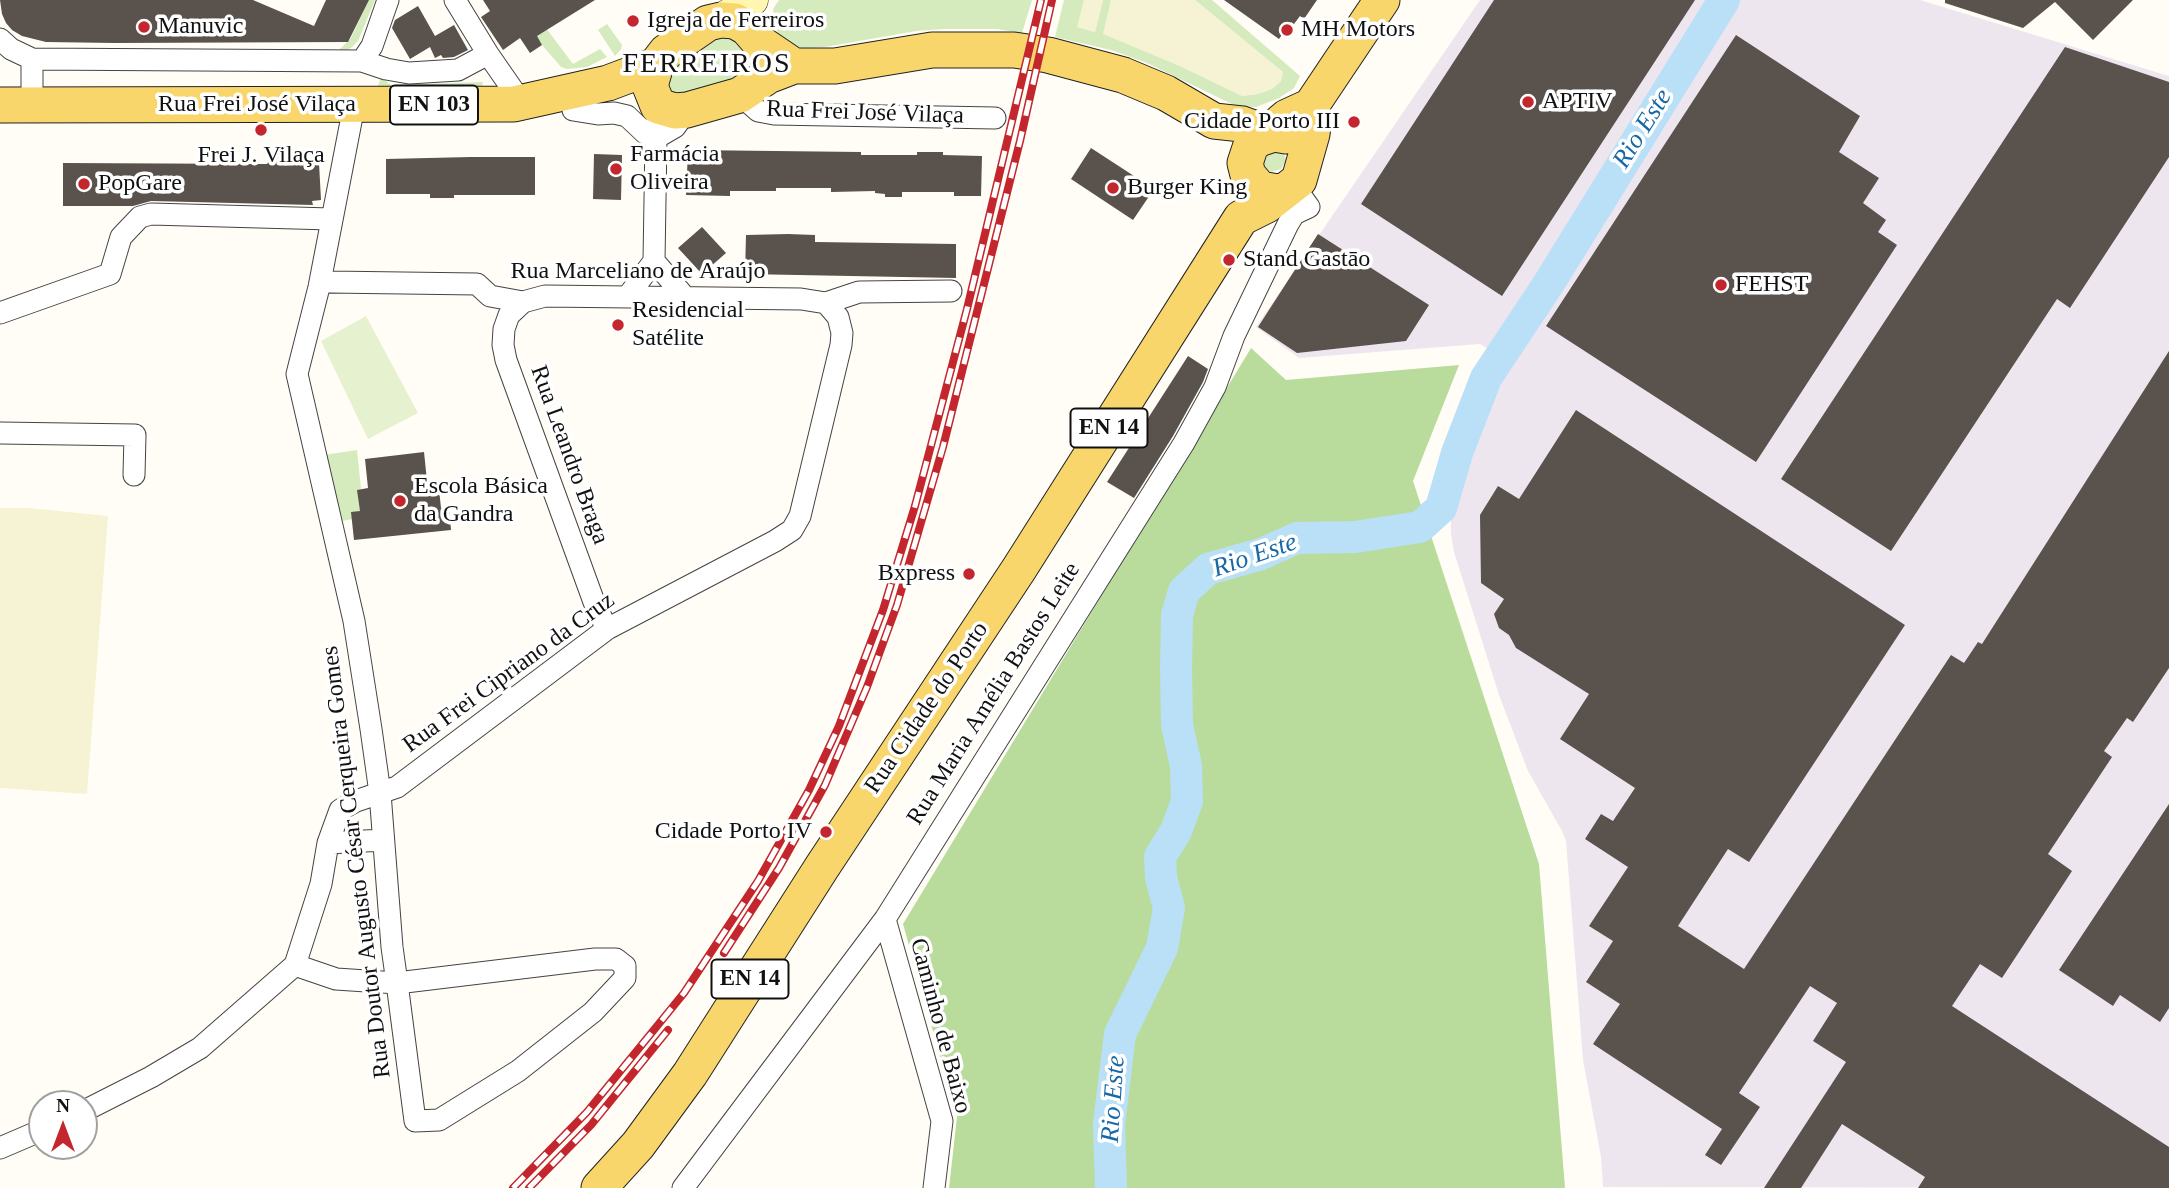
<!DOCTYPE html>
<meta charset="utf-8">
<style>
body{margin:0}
#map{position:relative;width:2169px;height:1188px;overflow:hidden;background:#fffdf5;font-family:Georgia,serif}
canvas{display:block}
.north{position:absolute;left:28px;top:1090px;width:70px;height:70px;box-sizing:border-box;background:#fff;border:2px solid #a0a0a0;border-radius:50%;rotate:0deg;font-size:19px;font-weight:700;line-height:28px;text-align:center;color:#111}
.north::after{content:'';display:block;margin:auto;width:24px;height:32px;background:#c4262e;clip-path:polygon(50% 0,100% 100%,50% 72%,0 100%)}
</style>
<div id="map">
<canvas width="2169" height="1188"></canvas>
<div class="north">N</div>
</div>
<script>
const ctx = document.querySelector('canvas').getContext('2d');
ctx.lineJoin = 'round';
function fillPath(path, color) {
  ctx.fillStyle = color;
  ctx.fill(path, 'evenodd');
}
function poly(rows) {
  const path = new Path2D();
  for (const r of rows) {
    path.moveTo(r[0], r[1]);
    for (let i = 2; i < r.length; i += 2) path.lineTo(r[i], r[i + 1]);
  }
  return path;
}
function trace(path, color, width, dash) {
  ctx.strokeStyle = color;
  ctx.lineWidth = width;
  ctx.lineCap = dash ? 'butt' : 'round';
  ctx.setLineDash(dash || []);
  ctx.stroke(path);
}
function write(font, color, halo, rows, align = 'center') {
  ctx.font = font + ' Georgia,serif';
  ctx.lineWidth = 7;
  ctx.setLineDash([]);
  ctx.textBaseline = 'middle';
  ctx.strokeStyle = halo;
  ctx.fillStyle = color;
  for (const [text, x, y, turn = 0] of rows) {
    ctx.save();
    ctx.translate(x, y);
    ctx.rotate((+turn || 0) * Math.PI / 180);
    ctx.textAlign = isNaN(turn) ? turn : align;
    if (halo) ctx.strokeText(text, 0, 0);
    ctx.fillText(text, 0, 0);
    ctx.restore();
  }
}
const industrial = poly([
 [1480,0,1920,0,2169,76,2169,1188,1603,1187,1601,1157,1583,1060,1566,841,1562,831,1528,771,1499,695,1454,552,1451,534,1451,517,1456,498,1474,444,1508,360,1480,344,1299,358,1256,327]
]);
const farmland = poly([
 [1084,0,1103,0,1095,32,1076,27],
 [1111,0,1195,0,1283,72,1281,81,1272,89,1258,94,1242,96,1180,66,1102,34],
 [0,508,29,508,108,516,87,794,0,788]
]);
const green = poly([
 [369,0,375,0,358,41,351,48,341,53,338,51,351,38],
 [525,0,573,64,600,49,607,57,587,67,567,69,561,67,542,45,516,5],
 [779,0,1032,0,1022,33,997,29,944,29,916,31,825,47,803,48,789,45,779,38,774,23,773,9],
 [1064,0,1084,0,1077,27,1095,32,1103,0,1111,0,1103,34,1180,66,1242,96,1258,94,1272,89,1281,81,1283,72,1195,0,1212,0,1300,76,1294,88,1279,98,1256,107,1236,106,1147,63,1111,50,1055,37],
 [607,24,622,45,621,49,615,56,598,30],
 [729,32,749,54,747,72,740,79,698,96,666,93,665,67],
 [381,77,391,85,483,82,482,86,477,89,384,91,378,86],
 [1283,151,1286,160,1281,169,1271,172,1262,167,1261,152],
 [357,450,361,489,358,490,361,518,340,521,324,455]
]);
const forest = poly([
 [1251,348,1286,380,1459,365,1413,481,1539,864,1565,1188,949,1188,957,1117,903,924]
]);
const pitch = poly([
 [366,316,418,413,368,439,321,341]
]);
const river = poly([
 [1111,1188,1109,1124,1120,1034,1162,948,1169,908,1161,877,1160,857,1176,831,1187,801,1186,766,1177,725,1176,668,1177,615,1184,591,1208,569,1261,554,1297,538,1355,537,1420,527,1441,508,1457,453,1486,378,1549,283,1724,0]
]);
const building = poly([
 [0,0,253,0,314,26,326,0,369,0,348,42,115,43,46,42,22,36,12,30,6,23,2,14],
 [483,0,595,0,537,36,542,45,530,53,520,38,503,50,481,17,490,11],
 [1224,0,1317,0,1304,19,1300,16,1294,24,1291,22,1279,39],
 [1494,0,1695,0,1502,296,1361,204],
 [1945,0,2133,0,2093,40,2055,2,2023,28,1945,3],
 [418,6,435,36,454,25,468,50,454,57,443,58,441,55,435,58,430,47,410,59,392,28,395,20],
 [1736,35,1860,116,1839,152,1879,178,1863,203,1886,220,1878,232,1897,245,1756,462,1546,326],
 [2065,47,2169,82,2169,157,2070,308,2057,299,1891,551,1781,479],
 [1091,148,1154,189,1133,220,1071,179],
 [688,150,861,152,861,155,917,155,917,152,943,152,943,155,982,156,981,196,954,196,954,192,902,192,902,197,885,197,885,194,875,193,875,191,831,192,831,188,776,188,776,191,730,191,730,196,686,195],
 [594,154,622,155,621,200,593,199],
 [273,155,309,156,312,164,319,163,321,200,312,201,313,205,151,201,133,206,63,206,63,163,267,164],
 [471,157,535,157,535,195,454,195,454,198,430,198,430,194,386,194,386,159],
 [702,227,726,253,702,274,678,248],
 [788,234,815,235,815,242,956,244,956,278,745,274,746,235],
 [1318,234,1429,305,1406,341,1297,353,1258,327],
 [2169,351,2169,668,2133,722,2127,718,2104,751,2112,757,2048,854,2072,871,2002,978,1980,964,1952,1006,2169,1147,2169,1188,1918,1188,1925,1177,1842,1124,1801,1188,1764,1188,1846,1062,1813,1041,1837,1003,1810,986,1739,1093,1760,1107,1721,1165,1705,1155,1722,1129,1593,1044,1620,1004,1586,982,1613,941,1589,926,1628,867,1585,839,1601,814,1613,821,1635,788,1560,739,1589,694,1516,648,1509,635,1499,628,1494,614,1504,599,1481,583,1480,515,1498,486,1519,499,1576,410,1905,625,1749,862,1728,849,1678,926,1744,969,1951,655,1964,663,1978,642,1982,644],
 [1188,356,1208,369,1203,382,1173,436,1134,498,1107,482],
 [424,452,427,481,438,480,441,508,449,507,451,530,354,540,351,512,360,511,357,490,368,488,365,459],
 [2169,804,2169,1008,2160,1022,2120,995,2113,1006,2059,970]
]);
const street = poly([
 [455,0,488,54,513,90,514,104],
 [0,39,11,49,32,59,362,61,386,69,409,73,458,70,488,54],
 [32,59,32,105],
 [362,61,372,46,388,0],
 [740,95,758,111,774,114,995,118],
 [573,110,598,114,614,113,627,116,645,133,656,138,675,127,687,110],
 [654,261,656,138,658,106],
 [654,261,684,296],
 [329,282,477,284,490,296,523,302,545,296,801,299,826,303,859,292,951,291],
 [628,296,654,261],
 [523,302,509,315,504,329,503,345,506,360,594,602,607,629],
 [0,313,110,274,121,237,140,217,151,214,331,219],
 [0,433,135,435,134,475],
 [328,843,383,840],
 [885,919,942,1121,934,1188],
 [295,965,336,979,397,983,595,959,616,959,625,966,625,978,593,1012,518,1071,439,1120,415,1121,397,983,392,947,380,793,371,729,354,621,297,374,319,287,354,106],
 [84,1111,151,1077,200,1048,295,965,321,884,328,843,340,810,356,801,397,787,607,629,775,541,792,530,800,516,841,345,842,333,838,317,826,303],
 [0,1148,42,1130],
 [683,1188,885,919,1184,443,1215,387,1234,336,1288,224,1294,214,1309,207,1294,186]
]);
const secondary = poly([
 [721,20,752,0]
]);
const primary = poly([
 [794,66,768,76,740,95,687,110,675,111,658,106,650,86,656,65,666,52,708,23,721,20,735,21,747,28,760,43,794,66,835,66,932,50,1014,50,1048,55,1123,75,1166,93,1214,121,1242,124,1253,128,1263,136],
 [0,105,514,104,608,83,656,65],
 [1274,134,1281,122,1287,117,1311,106,1382,0],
 [1286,136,1274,134,1259,139,1251,145,1245,163,1248,175,1260,189,1278,192,1286,190],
 [599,1188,638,1145,690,1074,822,867,1019,569,1241,218,1267,205,1299,180,1312,134,1314,119,1311,106]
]);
const rail = poly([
 [724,953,779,868,825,785,867,687,897,605,943,447,1020,141,1052,0],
 [513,1188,587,1112,684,993,758,881,809,790,839,726,883,610,915,506,967,309,1041,0],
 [529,1188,591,1125,668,1030]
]);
const markers = [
 [633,21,7,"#c4262e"],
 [144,27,7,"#c4262e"],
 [1287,30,7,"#c4262e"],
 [1528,102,7,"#c4262e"],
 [1354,122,7,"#c4262e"],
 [261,130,7,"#c4262e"],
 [616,169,7,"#c4262e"],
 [84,184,7,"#c4262e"],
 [1113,188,7,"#c4262e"],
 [1229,260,7,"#c4262e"],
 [1721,285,7,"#c4262e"],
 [618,325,7,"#c4262e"],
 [400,501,7,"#c4262e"],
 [969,574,7,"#c4262e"],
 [826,832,7,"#c4262e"]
];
const shields = [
 [434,105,88],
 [1109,428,77],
 [750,979,77]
];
const shieldNames = [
 ["EN 103",434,105],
 ["EN 14",1109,428],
 ["EN 14",750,979]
];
const poiNames = [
 ["Igreja de Ferreiros",647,21],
 ["Manuvic",158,27],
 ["MH Motors",1301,30],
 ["APTIV",1542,102],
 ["Cidade Porto III",1340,122,"right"],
 ["Farmácia",630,155],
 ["Oliveira",630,183],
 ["Frei J. Vilaça",261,156,"center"],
 ["PopGare",98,184],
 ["Burger King",1127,188],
 ["Stand Gastāo",1243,260],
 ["FEHST",1735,285],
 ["Residencial",632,311],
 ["Satélite",632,339],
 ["Escola Básica",414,487],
 ["da Gandra",414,515],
 ["Bxpress",955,574,"right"],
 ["Cidade Porto IV",812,832,"right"]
];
const streetNames = [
 ["Rua Frei José Vilaça",257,105],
 ["Rua Frei José Vilaça",865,113,2],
 ["Rua Marceliano de Araújo",638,272],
 ["Rua Leandro Braga",569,455,70],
 ["Rua Frei Cipriano da Cruz",509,673,-36],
 ["Rua Maria Amélia Bastos Leite",994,694,-58],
 ["Rua Cidade do Porto",927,708,-56],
 ["Rua Doutor Augusto César Cerqueira Gomes",357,862,-97],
 ["Caminho de Baixo",940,1026,75]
];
const waterNames = [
 ["Rio Este",1643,129,-58],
 ["Rio Este",1255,556,-19],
 ["Rio Este",1114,1099,-86]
];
const quarterNames = [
 ["FERREIROS",707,65]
];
fillPath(industrial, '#eee6ef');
fillPath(farmland, '#f6f3d4');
fillPath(green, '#d5ebbd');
fillPath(forest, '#b9dc9c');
fillPath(pitch, '#e6f2cf');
trace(river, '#b9e0f7', 32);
fillPath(building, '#5a524d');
trace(street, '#444', 23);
trace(secondary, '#333', 33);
trace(primary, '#222', 37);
trace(street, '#fff', 21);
trace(secondary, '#fff6b0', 32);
trace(primary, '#f9d66b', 35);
trace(rail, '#c4262e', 8);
trace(rail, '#fff', 5, [16]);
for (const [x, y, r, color] of markers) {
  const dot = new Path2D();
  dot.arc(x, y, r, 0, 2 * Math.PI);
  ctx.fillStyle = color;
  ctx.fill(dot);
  trace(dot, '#fff', 2.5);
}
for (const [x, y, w] of shields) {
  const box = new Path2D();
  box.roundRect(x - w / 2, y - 19.5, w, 39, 5);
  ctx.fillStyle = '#fff';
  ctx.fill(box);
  trace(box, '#111', 2);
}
write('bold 23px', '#111', null, shieldNames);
write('24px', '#111', '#fff', poiNames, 'left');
write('24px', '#111', '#fff', streetNames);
write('italic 26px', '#1768a6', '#fff', waterNames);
ctx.letterSpacing = '2px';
write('28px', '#111', '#fff', quarterNames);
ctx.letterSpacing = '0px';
</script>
